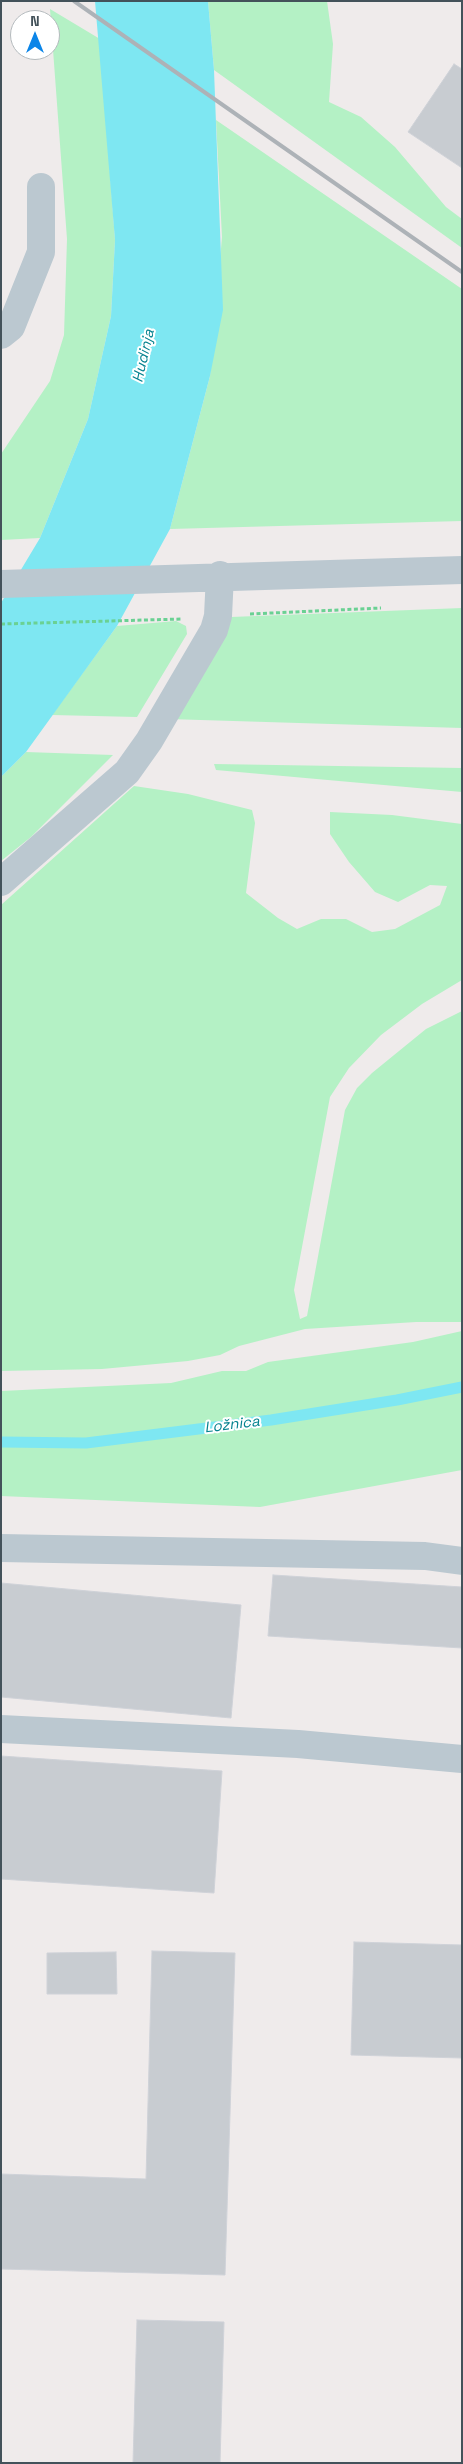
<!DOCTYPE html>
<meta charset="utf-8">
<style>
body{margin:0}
#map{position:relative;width:463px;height:2464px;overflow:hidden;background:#efebeb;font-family:"Space Grotesk",sans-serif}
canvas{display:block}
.frame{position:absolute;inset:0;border:2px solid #43525a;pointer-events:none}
.north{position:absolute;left:10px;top:10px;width:50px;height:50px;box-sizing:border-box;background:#fff;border:1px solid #b4babd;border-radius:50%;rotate:0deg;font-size:14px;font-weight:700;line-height:20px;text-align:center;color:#43525a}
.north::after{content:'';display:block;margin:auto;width:18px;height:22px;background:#0b85e8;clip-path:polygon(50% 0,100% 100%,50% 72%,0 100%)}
</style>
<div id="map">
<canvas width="463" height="2464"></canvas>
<div class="frame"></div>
<div class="north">N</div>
</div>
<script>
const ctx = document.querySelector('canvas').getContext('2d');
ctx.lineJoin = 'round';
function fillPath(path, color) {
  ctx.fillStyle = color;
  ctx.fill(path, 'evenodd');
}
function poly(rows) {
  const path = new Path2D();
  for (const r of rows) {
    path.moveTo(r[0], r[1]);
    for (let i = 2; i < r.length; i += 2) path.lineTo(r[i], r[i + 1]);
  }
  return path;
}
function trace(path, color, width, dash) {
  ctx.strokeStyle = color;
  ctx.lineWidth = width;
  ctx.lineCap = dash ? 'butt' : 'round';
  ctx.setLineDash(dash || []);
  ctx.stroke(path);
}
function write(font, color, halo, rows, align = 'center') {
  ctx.font = font + ' "Space Grotesk",sans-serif';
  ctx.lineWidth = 4;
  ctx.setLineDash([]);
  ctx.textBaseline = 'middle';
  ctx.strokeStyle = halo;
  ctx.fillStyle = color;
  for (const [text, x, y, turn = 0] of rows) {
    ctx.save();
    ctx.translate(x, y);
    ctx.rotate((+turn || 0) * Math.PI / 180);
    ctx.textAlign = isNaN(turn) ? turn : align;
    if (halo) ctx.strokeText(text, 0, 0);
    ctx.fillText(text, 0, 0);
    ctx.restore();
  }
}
const green = poly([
 [208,1,327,1,333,44,329,102,361,117,395,147,446,207,462,219,462,248,214,70],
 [50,9,100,39,115,240,111,316,88,419,40,538,1,540,1,454,50,381,64,335,67,239],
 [216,120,462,289,462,521,170,529,210,376,222,237],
 [462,608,462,728,168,719,231,617],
 [176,621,186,626,187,634,137,717,52,715,117,626],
 [26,752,113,755,31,837,1,861,1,777],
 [214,764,462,768,462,792,216,770],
 [134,786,188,794,252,810,255,823,246,893,278,918,297,929,321,919,346,919,372,932,395,929,440,905,447,886,430,885,398,902,375,892,349,862,330,834,330,812,392,815,462,824,462,980,422,1004,381,1035,349,1068,330,1097,294,1290,300,1319,307,1316,345,1110,357,1088,372,1073,426,1029,462,1011,462,1322,416,1322,305,1329,239,1346,220,1355,188,1361,102,1369,1,1371,1,905],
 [462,1331,462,1470,260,1507,1,1496,1,1391,171,1383,222,1371,246,1371,268,1362,413,1342]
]);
const water = poly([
 [95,1,208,1,214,70,223,310,210,376,170,529,117,626,26,752,1,777,1,603,40,538,88,419,111,316,115,240]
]);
const stream = poly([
 [1,1442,86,1443,271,1420,397,1400,462,1387]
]);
const building = poly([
 [454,64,462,69,462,168,408,132,454,64],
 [273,1575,462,1587,462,1648,268,1636,273,1575],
 [1,1583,241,1605,231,1718,1,1697,1,1583],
 [1,1756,222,1771,214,1893,1,1879,1,1756],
 [354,1942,462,1945,462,2058,351,2055,354,1942],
 [152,1951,235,1953,225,2275,1,2269,1,2174,146,2179,152,1951],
 [116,1952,117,1994,47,1994,47,1953,116,1952],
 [137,2320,224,2322,220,2463,133,2463,137,2320]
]);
const path = poly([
 [250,614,381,608],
 [1,624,182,619]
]);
const minor = poly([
 [1,335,11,327,41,252,41,187],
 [1,584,462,570],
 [1,882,127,772,149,741,214,630,218,616,220,575],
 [1,1548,425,1556,462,1561],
 [1,1729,298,1744,462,1759]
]);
const rail = poly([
 [74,1,462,272]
]);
const waterNames = [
 ["Hudinja",144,356,-77],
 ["Ložnica",232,1425,-7]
];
fillPath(green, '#b4f1c5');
fillPath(water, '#7ee7f2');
trace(stream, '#7ee7f2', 11);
fillPath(building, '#c8ccd1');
trace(building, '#cfd2d8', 1);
trace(path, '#6ad193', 3, [4, 2.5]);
trace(minor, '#bbc8d0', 28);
trace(rail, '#adb2b7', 4);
write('italic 15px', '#05828f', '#fff', waterNames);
</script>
